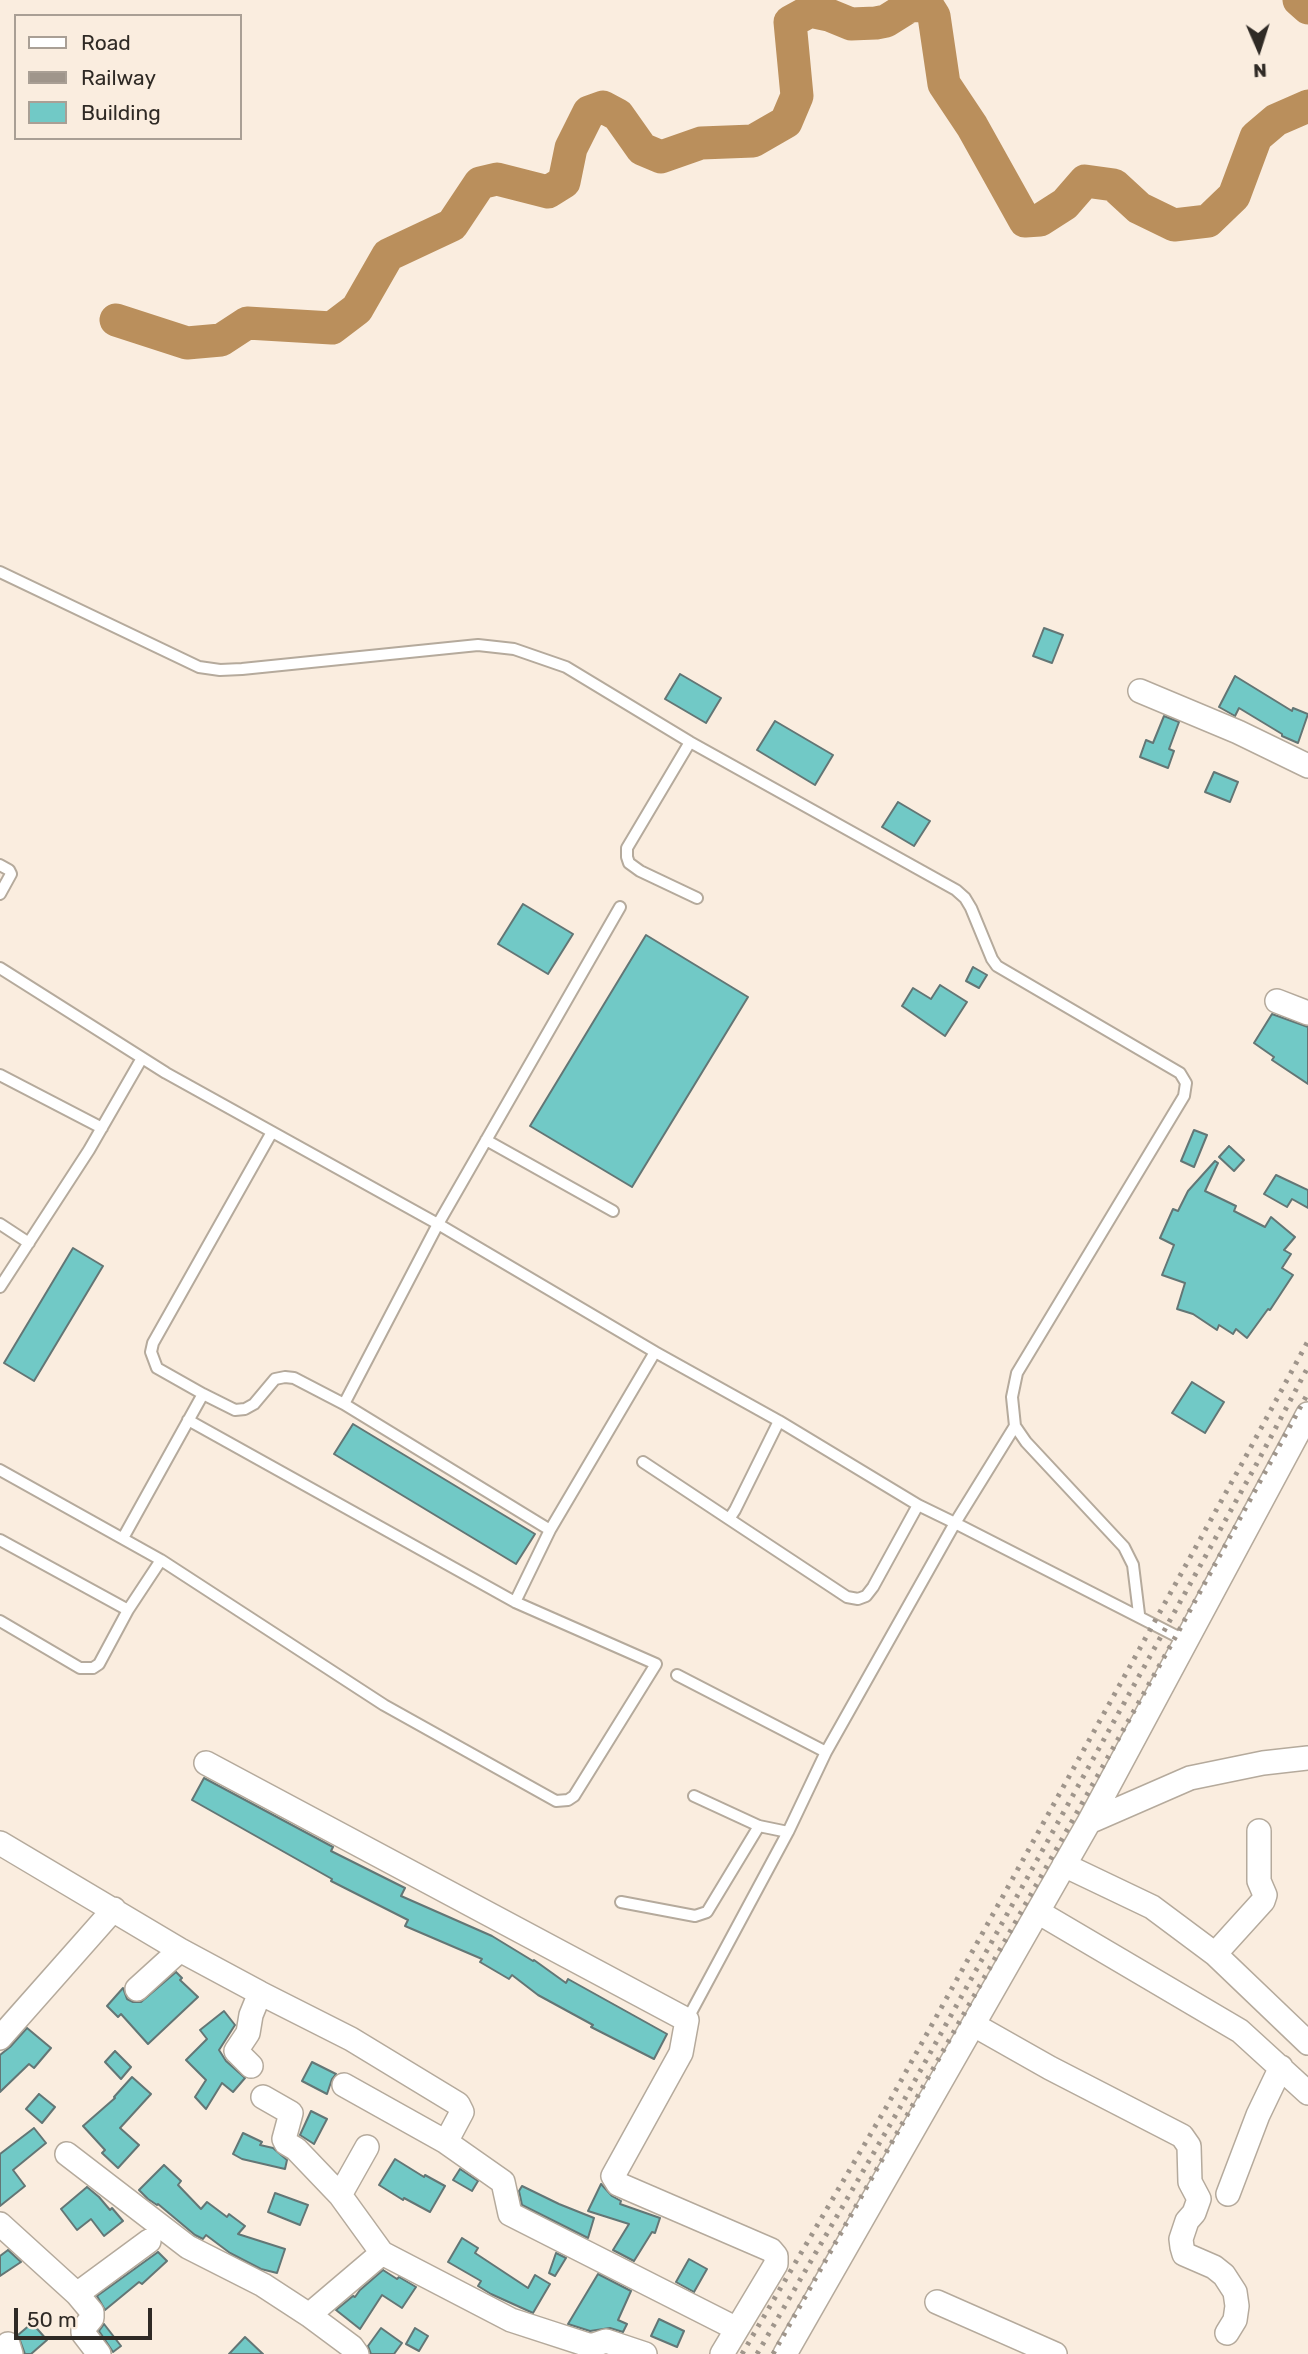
<!DOCTYPE html>
<style>
body{margin:0}
#map{position:relative;width:1308px;height:2354px;overflow:hidden;background:#faeddf;font-family:Rubik,sans-serif}
canvas{display:block}
.legend{position:absolute;left:14px;top:14px;width:228px;height:126px;box-sizing:border-box;background:#faeddf;border:2px solid #a99f95;margin:0;padding:9px 12px;list-style:none;font-size:21px;color:#2f2a25}
.legend li{display:flex;align-items:center;gap:14px;height:35px}
.legend b{width:35px;border:2px solid #a99f95}
.north{position:absolute;left:1224px;top:14px;width:70px;height:70px;-webkit-text-stroke:5px #faeddf;paint-order:stroke;rotate:177deg;font-size:19px;font-weight:700;line-height:28px;text-align:center;color:#2f2a25}
.north::after{content:'';display:block;margin:auto;width:24px;height:32px;background:#2f2a25;clip-path:polygon(50% 0,100% 100%,50% 72%,0 100%)}
.scale{position:absolute;left:14px;top:2308px;width:138px;height:32px;box-sizing:border-box;border:4px solid #2f2a25;border-top:0;padding-left:9px;font-size:21px;line-height:24px;white-space:nowrap;color:#2f2a25;-webkit-text-stroke:5px #faeddf;paint-order:stroke}
</style>
<div id="map">
<canvas width="1308" height="2354"></canvas>
<ul class="legend">
<li><b style="height:9px;background:#fff"></b>Road</li>
<li><b style="height:9px;background:#9f958b"></b>Railway</li>
<li><b style="height:19px;background:#71c9c6"></b>Building</li>
</ul>
<div class="north">N</div>
<div class="scale">50 m</div>
</div>
<script>
const ctx = document.querySelector('canvas').getContext('2d');
ctx.lineJoin = 'round';
function poly(rows) {
  const path = new Path2D();
  for (const r of rows) {
    path.moveTo(r[0], r[1]);
    for (let i = 2; i < r.length; i += 2) path.lineTo(r[i], r[i + 1]);
  }
  return path;
}
function trace(path, color, width, dash) {
  ctx.strokeStyle = color;
  ctx.lineWidth = width;
  ctx.lineCap = dash ? 'butt' : 'round';
  ctx.setLineDash(dash || []);
  ctx.stroke(path);
}
function fillPath(path, color) {
  ctx.fillStyle = color;
  ctx.fill(path, 'evenodd');
}
const river = poly([
 [1299,0,1308,8],
 [116,320,187,343,221,340,247,323,332,328,357,309,388,255,452,225,480,183,497,179,548,192,564,182,571,148,589,112,603,107,618,115,642,149,661,157,701,143,753,141,786,122,797,96,790,22,810,11,829,15,851,24,876,23,886,21,910,6,927,5,934,16,944,84,972,126,1025,221,1040,220,1065,204,1085,181,1114,185,1139,208,1174,225,1208,221,1234,196,1256,137,1276,120,1308,106]
]);
const building = poly([
 [1044,628,1063,635,1052,663,1033,656,1044,628],
 [680,674,721,698,706,723,665,699,680,674],
 [1235,676,1292,711,1293,708,1308,714,1298,743,1282,736,1282,734,1239,708,1235,716,1219,707,1235,676],
 [1164,716,1179,722,1169,749,1174,751,1168,768,1140,757,1146,740,1153,743,1164,716],
 [775,721,833,755,815,785,757,750,775,721],
 [1214,772,1238,782,1230,802,1205,792,1214,772],
 [898,802,930,821,914,846,882,827,898,802],
 [523,904,573,934,548,974,498,944,523,904],
 [646,935,748,997,632,1187,530,1126,646,935],
 [973,967,987,975,979,988,966,981,973,967],
 [940,985,967,1002,945,1036,902,1006,913,988,931,999,940,985],
 [1272,1014,1308,1027,1308,1084,1272,1060,1274,1057,1254,1043,1272,1014],
 [1194,1130,1207,1135,1194,1167,1181,1161,1194,1130],
 [1229,1146,1244,1160,1234,1171,1219,1157,1229,1146],
 [1215,1161,1218,1163,1205,1191,1236,1206,1234,1211,1265,1227,1271,1217,1295,1237,1284,1250,1291,1254,1282,1268,1293,1275,1270,1310,1268,1309,1247,1338,1236,1329,1233,1334,1219,1325,1217,1330,1193,1314,1177,1309,1185,1283,1162,1275,1174,1245,1160,1238,1173,1209,1178,1211,1188,1191,1215,1161],
 [1276,1175,1308,1190,1308,1208,1292,1199,1287,1207,1264,1194,1276,1175],
 [73,1248,103,1266,34,1381,4,1363,73,1248],
 [1192,1382,1224,1402,1205,1433,1172,1413,1192,1382],
 [353,1424,535,1534,516,1564,334,1454,353,1424],
 [204,1778,333,1847,331,1851,405,1888,401,1896,492,1936,533,1961,534,1960,566,1983,568,1979,667,2034,654,2059,591,2027,593,2025,538,1995,512,1975,509,1979,480,1962,482,1959,405,1926,408,1920,331,1881,332,1879,192,1800,204,1778],
 [176,1972,182,1978,180,1980,198,1997,148,2044,121,2014,118,2017,107,2006,123,1988,127,1999,133,2002,141,2002,176,1972],
 [224,2011,235,2025,219,2050,226,2061,245,2078,233,2092,222,2083,206,2109,195,2097,206,2080,186,2060,207,2039,200,2030,224,2011],
 [27,2028,51,2048,34,2068,29,2064,0,2092,0,2055,10,2047,27,2028],
 [115,2051,131,2067,121,2079,105,2062,115,2051],
 [312,2062,336,2074,332,2079,327,2094,302,2081,312,2062],
 [132,2077,151,2094,120,2128,139,2145,118,2168,102,2153,105,2150,83,2126,115,2098,114,2097,132,2077],
 [39,2094,55,2107,42,2123,26,2109,39,2094],
 [311,2111,327,2119,314,2144,300,2135,311,2111],
 [34,2128,46,2143,13,2170,25,2186,0,2206,0,2154,34,2128],
 [243,2133,262,2142,260,2145,273,2148,287,2160,285,2169,242,2159,233,2154,243,2133],
 [395,2159,424,2177,425,2175,445,2186,430,2212,404,2198,403,2200,379,2185,395,2159],
 [164,2165,181,2181,178,2185,201,2209,207,2202,227,2217,229,2214,245,2226,238,2234,285,2249,277,2273,261,2269,230,2253,206,2235,203,2239,195,2235,158,2204,157,2205,148,2199,139,2190,164,2165],
 [460,2169,478,2181,472,2191,453,2180,460,2169],
 [601,2184,612,2196,621,2201,620,2204,660,2218,655,2233,652,2232,634,2261,613,2250,629,2224,588,2211,601,2184],
 [522,2186,559,2204,594,2218,588,2238,522,2205,519,2191,522,2186],
 [87,2187,99,2197,110,2210,112,2208,123,2221,104,2236,91,2219,77,2230,61,2209,87,2187],
 [275,2193,308,2205,300,2225,268,2212,275,2193],
 [462,2238,478,2248,475,2253,528,2288,535,2275,550,2284,533,2313,491,2294,478,2286,481,2281,448,2262,462,2238],
 [8,2250,21,2262,0,2276,0,2256,8,2250],
 [158,2252,167,2261,142,2284,139,2282,105,2310,97,2296,158,2252],
 [556,2253,566,2258,555,2276,549,2273,556,2253],
 [689,2259,707,2269,694,2292,676,2282,689,2259],
 [383,2270,397,2279,399,2277,416,2287,402,2308,382,2295,360,2329,336,2310,353,2296,355,2297,360,2290,383,2270],
 [598,2274,631,2291,618,2320,627,2324,623,2332,610,2328,590,2331,568,2324,598,2274],
 [659,2319,684,2331,677,2347,651,2336,659,2319],
 [32,2323,47,2340,31,2354,25,2354,18,2335,32,2323],
 [104,2324,121,2346,113,2352,99,2331,104,2324],
 [381,2328,402,2343,394,2354,371,2354,368,2346,381,2328],
 [415,2328,428,2336,419,2351,406,2344,415,2328],
 [245,2337,263,2354,229,2354,245,2337]
]);
const service = poly([
 [0,572,199,667,220,670,242,669,478,645,514,649,566,667,690,742,956,890,965,898,971,908,992,959,997,966,1180,1073,1186,1083,1184,1096,1017,1373,1012,1397,1015,1426,1026,1442,1124,1547,1133,1565,1139,1614],
 [690,742,627,848,627,857,629,863,640,871,697,898],
 [0,865,9,870,11,874,0,894],
 [620,907,438,1224,344,1404,550,1530,655,1352],
 [0,968,166,1073,438,1224,655,1352,779,1421,918,1505,955,1523,1015,1426],
 [0,1075,102,1128],
 [486,1140,613,1211],
 [0,1224,29,1243],
 [0,1287,89,1150,142,1058],
 [203,1394,235,1410,245,1409,254,1404,275,1379,285,1377,294,1378,344,1404],
 [643,1462,729,1519,735,1510,779,1421],
 [0,1470,161,1560,384,1705,556,1801,568,1800,574,1796,656,1664,515,1602,188,1420],
 [729,1519,847,1597,858,1599,866,1596,873,1587,918,1505],
 [123,1538,203,1394,157,1368,151,1352,153,1343,272,1132],
 [0,1540,128,1610],
 [515,1602,550,1530],
 [0,1621,80,1668,93,1668,99,1664,128,1610,161,1560],
 [677,1675,826,1752],
 [694,1796,759,1826,788,1832],
 [621,1902,695,1916,707,1912,759,1826],
 [687,2020,788,1832,826,1752,955,1523,1186,1641]
]);
const minor = poly([
 [1140,691,1238,732,1308,766],
 [1277,1001,1308,1013],
 [206,1763,687,2020,681,2053,613,2176,618,2184,771,2250,776,2256,776,2264,722,2354],
 [1089,1822,1190,1778,1263,1763,1308,1758],
 [0,1843,180,1950,260,1993,351,2039,458,2104,462,2112,446,2142,503,2182,510,2214,737,2329],
 [1064,1865,1152,1907,1215,1954,1308,2043],
 [1038,1912,1240,2031,1308,2093],
 [1215,1954,1263,1901,1265,1895,1259,1881,1259,1831],
 [137,1989,180,1950],
 [974,2025,1050,2068,1182,2136,1189,2146,1190,2182,1199,2199,1194,2213,1187,2221,1181,2239,1182,2247,1184,2254,1214,2267,1224,2275,1235,2292,1237,2306,1235,2320,1227,2333],
 [0,2038,114,1909],
 [251,2066,236,2051,248,2033,251,2015,260,1993],
 [344,2085,446,2142],
 [263,2097,291,2113,284,2139,286,2143,296,2149,340,2195,382,2253,511,2320,588,2345,594,2345,606,2341,645,2354],
 [67,2154,188,2247,263,2285,309,2315,382,2253],
 [1228,2194,1258,2115,1281,2067],
 [340,2195,367,2147],
 [0,2224,77,2294,92,2312,92,2318,83,2329,83,2333,99,2354],
 [77,2294,149,2241],
 [937,2302,1055,2354],
 [309,2315,352,2347,357,2354],
 [8,2344,11,2354],
 [785,2354,1089,1822,1308,1414]
]);
const rail = poly([
 [742,2354,887,2106,1245,1458,1308,1341],
 [757,2354,898,2111,1256,1465,1308,1367],
 [773,2354,1176,1636,1308,1393]
]);
trace(river, '#ba8f5c', 33);
fillPath(building, '#71c9c6');
trace(building, '#637675', 2);
trace(service, '#b5aa9c', 14);
trace(minor, '#b5aa9c', 26);
trace(service, '#fff', 10);
trace(minor, '#fff', 23);
trace(rail, '#9f958b', 5, [3.5, 7]);
</script>
